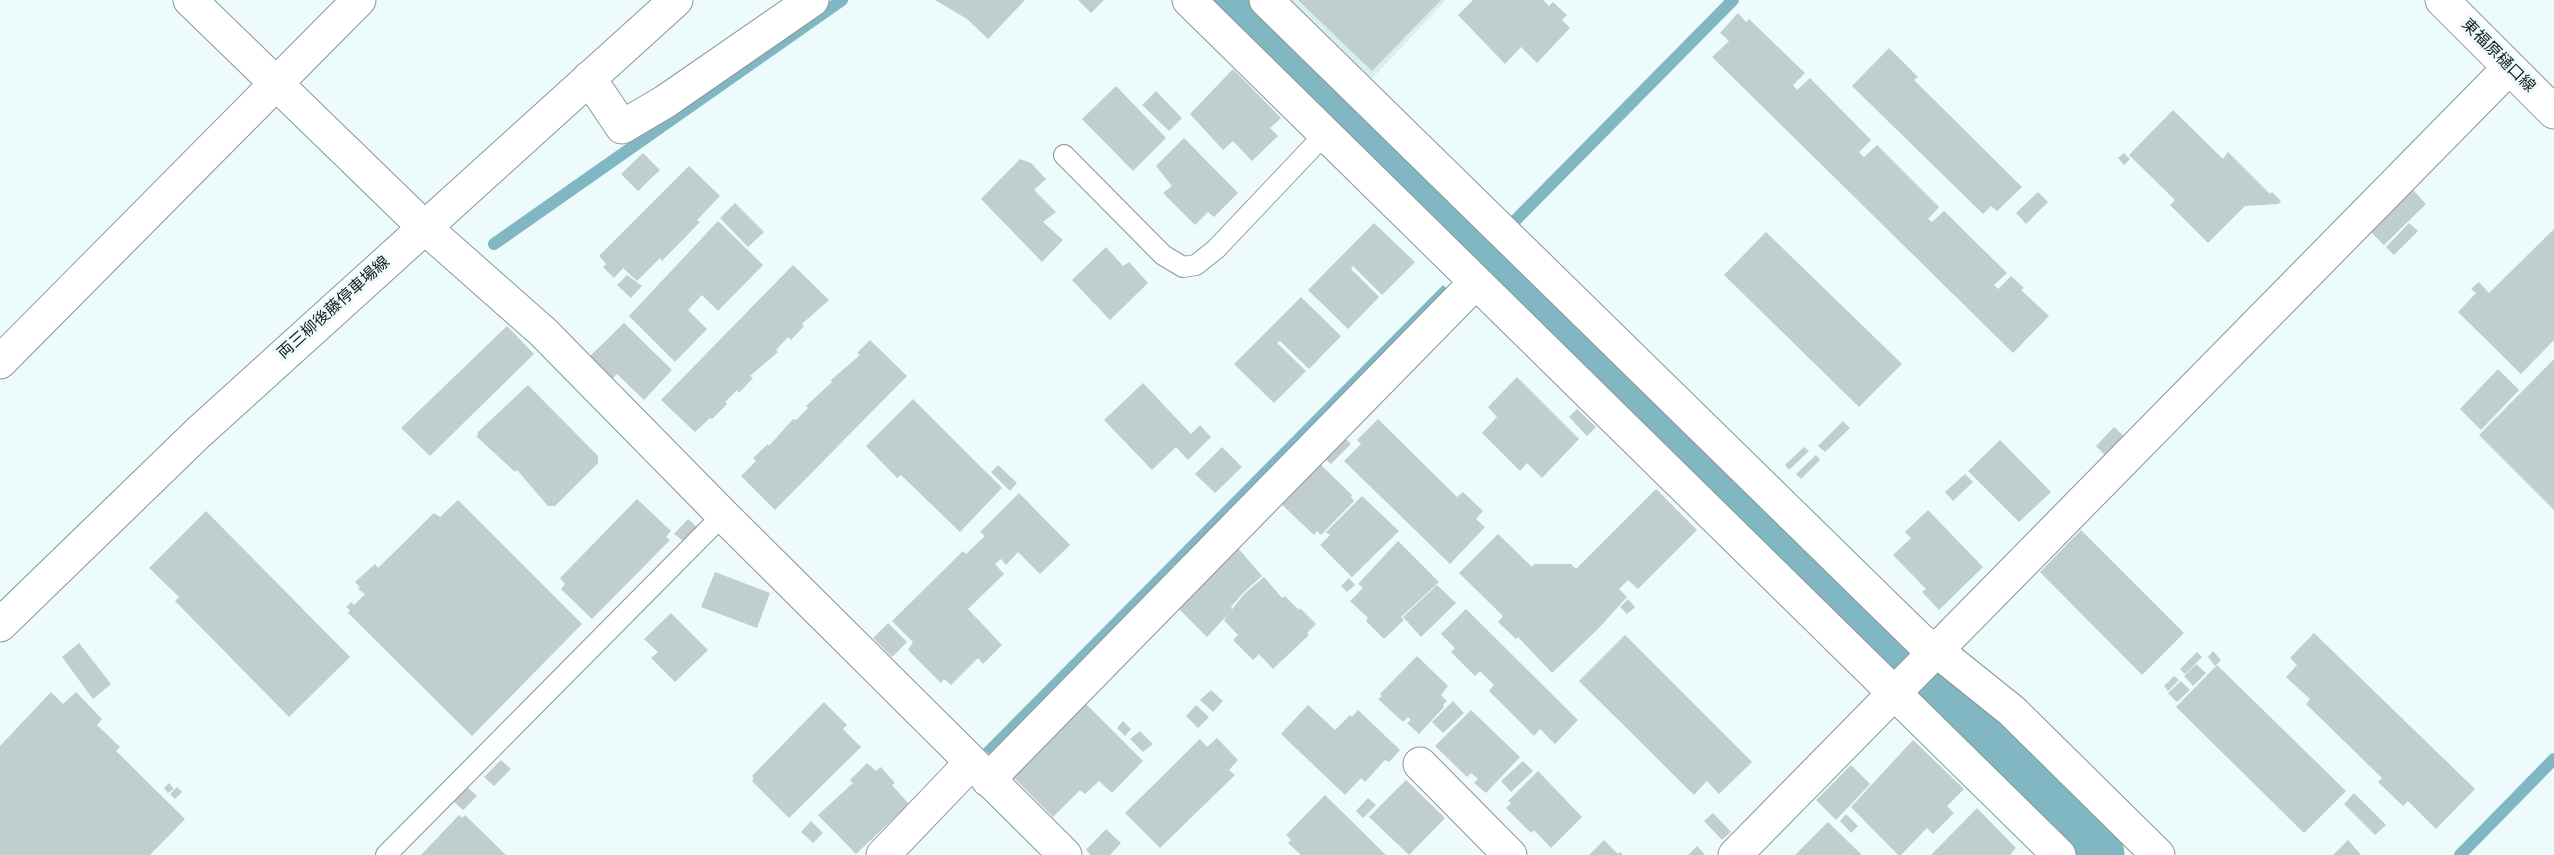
<!DOCTYPE html>
<meta charset="utf-8">
<style>
body{margin:0}
canvas{display:block;background:#edfbfd}
</style>
<canvas width="2554" height="855"></canvas>
<script>
const ctx = document.querySelector('canvas').getContext('2d');
ctx.lineJoin = 'round';
function fillPath(path, color) {
  ctx.fillStyle = color;
  ctx.fill(path, 'evenodd');
}
function poly(rows) {
  const path = new Path2D();
  for (const r of rows) {
    path.moveTo(r[0], r[1]);
    for (let i = 2; i < r.length; i += 2) path.lineTo(r[i], r[i + 1]);
  }
  return path;
}
function trace(path, color, width, dash) {
  ctx.strokeStyle = color;
  ctx.lineWidth = width;
  ctx.lineCap = dash ? 'butt' : 'round';
  ctx.setLineDash(dash || []);
  ctx.stroke(path);
}
function write(font, color, halo, rows, align = 'center') {
  ctx.font = font + ' "Varela Round","Noto Sans JP",sans-serif';
  ctx.lineWidth = 6;
  ctx.setLineDash([]);
  ctx.textBaseline = 'middle';
  ctx.strokeStyle = halo;
  ctx.fillStyle = color;
  for (const [text, x, y, turn = 0] of rows) {
    ctx.save();
    ctx.translate(x, y);
    ctx.rotate((+turn || 0) * Math.PI / 180);
    ctx.textAlign = isNaN(turn) ? turn : align;
    if (halo) ctx.strokeText(text, 0, 0);
    ctx.fillText(text, 0, 0);
    ctx.restore();
  }
}
const built = poly([
 [1285,0,1446,0,1369,82]
]);
const water = poly([
 [1443,285,1447,289,989,754,983,749]
]);
const stream = poly([
 [494,244,842,0],
 [1483,253,1733,0],
 [2460,855,2554,759]
]);
const river = poly([
 [1227,0,2090,855]
]);
const building = poly([
 [935,0,1025,0,988,39,967,19],
 [1078,0,1104,0,1091,13],
 [1298,0,1441,0,1372,71],
 [1473,0,1543,0,1549,6,1553,2,1567,15,1562,20,1570,28,1537,63,1521,47,1505,64,1458,15],
 [1738,13,1746,22,1749,19,1805,73,1793,85,1797,90,1810,78,1871,140,1859,152,1864,157,1877,145,1939,207,1928,219,1932,222,1944,211,2007,273,1994,285,1998,289,2011,276,2024,288,2021,290,2049,316,2013,353,1712,57,1729,41,1720,33],
 [1889,48,1918,77,1914,80,2022,187,1997,211,1991,206,1983,214,1852,86],
 [1233,69,1281,118,1270,128,1278,136,1252,161,1233,141,1223,150,1190,114],
 [1116,86,1166,138,1133,171,1082,119],
 [1156,91,1182,118,1169,131,1142,105],
 [2173,110,2223,159,2228,152,2270,194,2272,192,2281,201,2278,204,2245,206,2208,243,2170,205,2175,200,2129,155],
 [1184,138,1238,193,1214,217,1208,212,1195,225,1163,193,1172,186,1156,166],
 [643,153,660,170,638,191,621,174],
 [2124,153,2130,159,2124,165,2118,158],
 [1020,159,1031,163,1046,179,1034,190,1056,212,1043,222,1063,240,1042,262,981,199],
 [689,166,720,196,697,220,700,222,662,261,660,258,637,281,623,268,614,278,603,267,606,264,599,256],
 [2413,190,2426,204,2384,245,2371,232],
 [2038,192,2048,202,2026,224,2016,213],
 [735,203,764,232,748,247,720,218],
 [718,221,763,265,718,311,702,295,688,310,707,329,675,362,629,316],
 [1374,223,1415,262,1382,295,1353,266,1351,269,1379,297,1348,329,1308,290],
 [2409,223,2418,231,2394,255,2386,247],
 [2554,229,2554,340,2521,374,2458,312,2476,293,2471,289,2479,282,2489,293],
 [1766,232,1902,364,1859,407,1724,275],
 [1106,247,1123,266,1129,262,1148,283,1110,320,1072,280],
 [793,265,829,300,802,324,804,326,791,340,788,337,776,350,778,352,750,376,753,378,739,393,737,390,725,402,727,404,712,419,710,418,695,432,661,400],
 [627,275,642,286,631,298,617,285],
 [1301,297,1341,336,1309,369,1280,341,1277,343,1306,371,1274,403,1234,364],
 [624,323,672,370,644,400,617,374,610,381,587,359],
 [507,326,534,354,430,456,401,428],
 [870,340,907,376,775,510,741,476,756,461,753,458,768,444,769,446,793,419,796,420,808,408,806,406,832,382,831,380,860,355,857,353],
 [2554,359,2554,510,2479,435],
 [2498,369,2519,390,2481,430,2460,409],
 [1517,377,1579,439,1542,478,1527,463,1520,471,1482,433,1497,417,1488,407],
 [1143,383,1191,434,1200,425,1211,437,1188,460,1176,447,1152,470,1104,420],
 [528,385,598,456,598,463,555,506,548,506,517,470,515,472,477,437,478,432],
 [913,399,1002,488,960,532,901,475,897,478,866,446],
 [1577,409,1596,427,1587,436,1569,417],
 [1378,419,1457,497,1463,492,1483,511,1476,519,1485,527,1450,564,1344,461,1361,444,1357,440],
 [1843,421,1850,428,1825,452,1818,446],
 [2114,427,2125,437,2106,456,2096,446],
 [1342,435,1351,444,1331,464,1322,456],
 [2000,440,2051,492,2019,522,1968,471],
 [1222,447,1242,467,1215,493,1195,474],
 [1804,447,1809,451,1789,470,1785,465],
 [1816,455,1820,460,1801,479,1796,474],
 [1318,462,1352,495,1351,497,1354,501,1321,535,1317,531,1314,535,1279,502],
 [998,465,1017,483,1010,491,991,472],
 [1965,474,1973,482,1953,501,1945,492],
 [1656,489,1697,530,1638,589,1628,580,1619,589,1627,597,1598,629,1552,673,1518,637,1516,639,1498,622,1503,616,1459,573,1498,534,1532,567,1534,564,1571,564,1576,569],
 [1019,493,1070,545,1040,574,1018,552,1006,565,1001,559,995,564,1004,574,968,609,1002,645,983,664,978,658,951,685,944,679,941,683,908,650,913,642,892,621,963,551,966,554,985,536,980,532],
 [1362,496,1399,531,1352,577,1320,545,1330,535,1326,532],
 [637,499,671,531,666,537,670,540,592,619,561,589,565,584,560,578],
 [458,500,582,624,472,736,348,613,350,610,346,607,351,602,354,605,365,594,358,589,360,587,355,582,375,564,378,568,434,513,440,517],
 [1928,510,1983,567,1939,610,1922,592,1926,589,1893,555,1911,538,1905,532],
 [206,511,350,657,289,717,175,601,179,597,149,568],
 [688,519,697,527,683,541,674,534],
 [2081,530,2184,633,2142,675,2040,572],
 [1398,541,1439,582,1401,617,1404,620,1384,639,1366,621,1368,618,1350,601,1363,588,1358,584],
 [1238,548,1262,576,1243,593,1231,607,1233,609,1207,637,1174,604],
 [715,572,770,593,757,628,701,607],
 [1264,577,1282,598,1285,596,1299,610,1300,608,1316,624,1307,633,1309,635,1273,669,1259,654,1253,660,1233,640,1238,635,1224,620,1244,594],
 [1349,578,1355,585,1347,592,1341,586],
 [1437,585,1456,603,1421,637,1403,617],
 [1628,599,1635,607,1627,614,1620,607],
 [1466,609,1578,720,1555,744,1540,729,1534,736,1489,691,1494,685,1480,671,1475,676,1451,652,1455,648,1441,634],
 [671,613,708,650,675,682,651,658,658,652,644,639],
 [888,623,907,642,892,657,873,638],
 [2314,633,2475,789,2436,829,2408,801,2403,806,2378,782,2382,778,2306,704,2310,699,2286,677,2297,665,2290,658],
 [1625,635,1752,762,1719,794,1707,781,1694,795,1579,681],
 [79,643,111,684,93,699,62,657],
 [2213,651,2221,660,2215,666,2208,657],
 [2197,652,2202,657,2185,674,2180,669],
 [1417,656,1448,686,1441,695,1447,701,1443,705,1444,707,1419,734,1407,723,1411,720,1408,717,1403,722,1378,699,1382,696,1380,694],
 [2196,664,2206,673,2193,686,2184,676],
 [2217,665,2346,791,2304,833,2176,707],
 [2174,676,2179,680,2168,691,2164,686],
 [2181,681,2190,690,2177,702,2168,693],
 [1211,690,1223,701,1213,712,1200,700],
 [51,692,63,704,76,692,102,719,97,725,120,747,116,751,185,819,150,855,0,855,0,746],
 [1082,700,1143,761,1112,793,1099,781,1085,794,1080,790,1053,817,1009,773],
 [1453,701,1464,713,1443,733,1432,722],
 [824,702,847,725,843,729,861,747,789,818,752,781,754,778,752,776],
 [1196,705,1209,717,1198,728,1186,716],
 [1308,705,1335,730,1350,715,1352,717,1358,710,1400,750,1389,762,1385,760,1365,782,1361,778,1345,795,1281,734],
 [1471,710,1520,757,1486,793,1474,783,1478,779,1471,773,1467,777,1435,746],
 [1123,721,1131,729,1125,736,1117,728],
 [1140,731,1153,744,1143,752,1130,739],
 [1217,738,1238,760,1229,770,1235,775,1160,848,1125,813,1200,739,1207,747],
 [1913,740,1964,789,1947,806,1954,813,1933,834,1927,828,1901,855,1898,855,1851,807],
 [501,760,511,769,494,786,484,777],
 [1523,761,1533,771,1511,792,1501,781],
 [867,763,876,771,881,767,895,783,892,785,909,804,856,854,818,815,853,783,850,780],
 [1851,765,1870,784,1836,820,1816,800],
 [1538,771,1582,817,1551,848,1534,830,1531,833,1506,808,1511,803,1508,801],
 [1406,780,1445,818,1409,855,1369,817],
 [169,783,174,789,168,793,164,788],
 [177,787,182,792,175,799,170,794],
 [467,787,477,796,463,810,453,801],
 [2354,793,2386,825,2375,835,2344,804],
 [1325,795,1386,855,1301,855,1288,843,1291,840,1286,835],
 [1368,798,1376,805,1363,818,1356,811],
 [1977,808,2016,848,2010,855,1931,855],
 [1713,813,1731,832,1722,840,1704,821],
 [1846,814,1858,826,1851,833,1840,821],
 [459,815,462,818,465,815,506,855,421,855],
 [811,821,823,833,813,843,801,832],
 [1828,822,1862,855,1795,855],
 [1106,829,1121,843,1110,855,1091,855,1086,850],
 [1604,840,1618,854,1620,852,1623,855,1589,855],
 [2348,840,2361,855,2333,855],
 [1697,846,1705,855,1688,855]
]);
const service = poly([
 [1064,155,1163,255,1183,267,1196,265,1216,249,1325,134],
 [386,855,723,515]
]);
const minor = poly([
 [190,0,423,226,543,332,723,515,1065,855],
 [1189,0,2059,855],
 [1266,0,1921,641,1936,650,2012,711,2158,855],
 [589,78,622,127,666,101,812,0],
 [0,362,359,0],
 [1420,764,1510,855],
 [988,780,1475,283],
 [883,855,971,763],
 [1735,855,2509,68]
]);
const secondary = poly([
 [2442,0,2554,112],
 [0,625,198,433,676,0]
]);
const streetNames = [
 ["東福原樋口線",2498,56,45],
 ["両三柳後藤停車場線",334,308,-42]
];
fillPath(built, '#d7eff3');
fillPath(water, '#80b7c2');
trace(stream, '#80b7c2', 12);
trace(river, '#80b7c2', 69);
fillPath(building, '#c0ced0');
trace(service, '#8b979a', 22);
trace(minor, '#8b979a', 35);
trace(secondary, '#8b979a', 35);
trace(service, '#fff', 20);
trace(minor, '#fff', 33);
trace(secondary, '#fff', 33);
write('16px', '#161b1b', '#edfbfd', streetNames);
</script>
